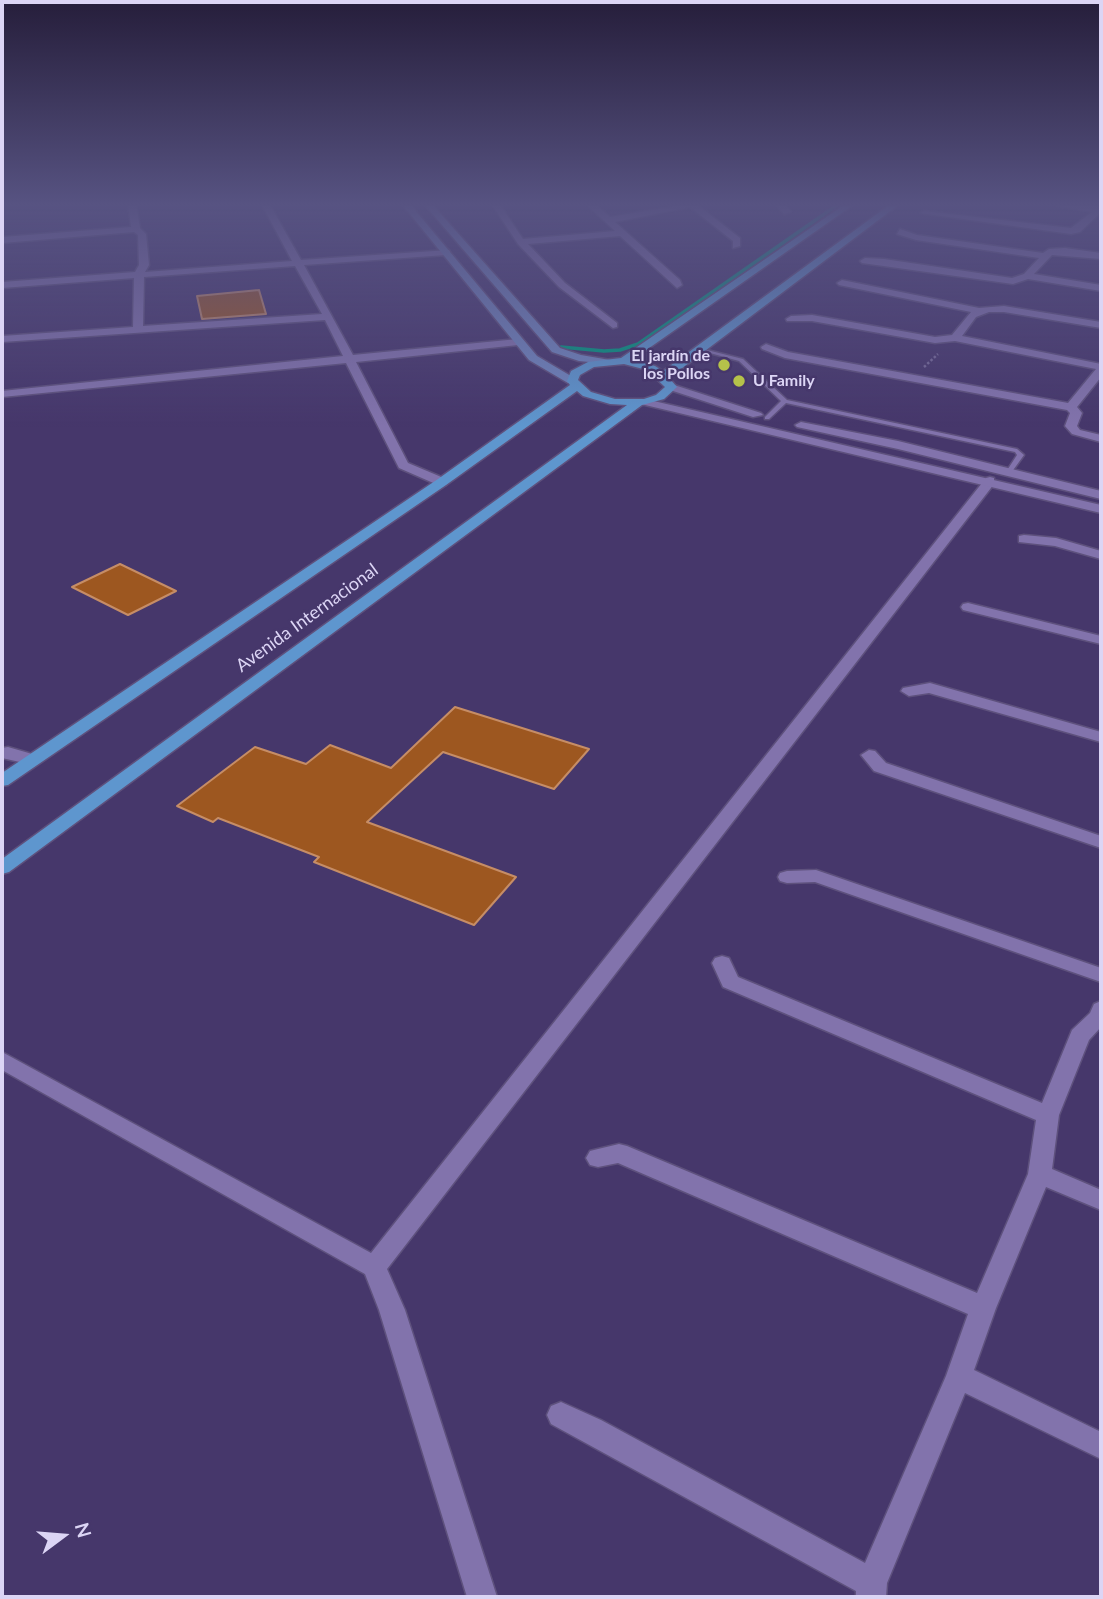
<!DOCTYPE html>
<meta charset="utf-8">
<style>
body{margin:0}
#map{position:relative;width:1103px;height:1599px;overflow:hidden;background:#46376b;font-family:Lato,sans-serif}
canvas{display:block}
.frame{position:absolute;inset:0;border:4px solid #dcd5f5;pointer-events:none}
.north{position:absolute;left:28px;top:1501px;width:70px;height:70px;-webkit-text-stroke:5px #46376b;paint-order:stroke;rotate:74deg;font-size:19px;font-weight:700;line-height:28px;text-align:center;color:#dcd5f5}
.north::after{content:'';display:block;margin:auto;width:24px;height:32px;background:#dcd5f5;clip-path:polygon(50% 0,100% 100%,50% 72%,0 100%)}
</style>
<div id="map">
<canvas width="1103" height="1599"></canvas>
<div class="frame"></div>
<div class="north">N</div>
</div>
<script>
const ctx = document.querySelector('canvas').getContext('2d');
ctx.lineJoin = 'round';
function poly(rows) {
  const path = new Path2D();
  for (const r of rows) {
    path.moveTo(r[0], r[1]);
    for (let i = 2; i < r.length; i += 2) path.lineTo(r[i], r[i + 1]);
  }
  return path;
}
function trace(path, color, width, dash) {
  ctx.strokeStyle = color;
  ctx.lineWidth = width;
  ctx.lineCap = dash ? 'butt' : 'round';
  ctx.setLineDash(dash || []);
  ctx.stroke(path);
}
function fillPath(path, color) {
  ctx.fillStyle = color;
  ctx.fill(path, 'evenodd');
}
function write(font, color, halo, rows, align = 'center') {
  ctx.font = font + ' Lato,sans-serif';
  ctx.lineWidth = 5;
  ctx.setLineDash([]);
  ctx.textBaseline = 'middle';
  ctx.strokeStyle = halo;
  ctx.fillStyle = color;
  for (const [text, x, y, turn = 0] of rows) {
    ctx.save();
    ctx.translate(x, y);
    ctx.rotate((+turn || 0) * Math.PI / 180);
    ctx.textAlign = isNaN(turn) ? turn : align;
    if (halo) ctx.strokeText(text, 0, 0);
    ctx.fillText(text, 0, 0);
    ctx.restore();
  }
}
const stream = poly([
 [561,347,604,351,620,350,638,344,840,203]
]);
const building = poly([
 [259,290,266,314,202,319,197,296,259,290],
 [120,564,176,591,128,615,72,587,120,564],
 [455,707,589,749,554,789,443,752,367,822,516,877,474,925,314,862,319,857,218,818,213,822,177,806,255,747,306,764,330,745,391,768,455,707]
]);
const path = poly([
 [924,367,938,354]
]);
const service = poly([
 [699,348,743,359,787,400,1017,449,1024,455,1011,473,1009,474,1006,472,1017,455,1015,452,786,403,769,419,765,419,765,417,781,401,739,361,699,350,699,348]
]);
const minor = poly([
 [128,203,136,203,140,228,146,234,149,265,145,272,292,261,261,203,269,203,301,260,449,250,450,252,446,255,304,265,353,355,518,339,523,342,518,345,356,362,408,463,446,479,446,485,438,485,399,468,346,363,2,397,2,391,343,356,325,320,2,342,2,336,133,327,134,278,2,288,2,282,135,272,139,265,138,235,134,232,2,243,2,237,131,227,128,203],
 [295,266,322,314,143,326,144,277,295,266],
 [491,203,499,203,523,239,615,231,585,203,594,203,610,217,695,203,740,238,740,246,733,248,733,241,690,207,615,222,680,280,682,285,677,288,620,236,528,244,565,283,617,323,617,327,613,328,559,287,518,244,491,203],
 [775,203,783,203,791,212,784,214,775,203],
 [1043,203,1101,206,1101,212,1080,232,1071,234,920,213,924,211,1071,228,1092,212,1043,203],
 [900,229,917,235,1043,253,1049,249,1065,248,1101,253,1101,259,1052,255,1034,274,1101,285,1101,291,1028,279,1013,284,862,263,860,261,865,258,884,259,1012,278,1024,274,1039,258,916,240,897,234,900,229],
 [842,280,979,308,1004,306,1101,322,1101,328,1004,312,989,312,976,317,962,336,1101,364,1101,377,1077,407,1082,413,1077,426,1080,430,1101,435,1101,442,1072,434,1065,426,1070,413,1067,410,785,358,762,349,761,347,766,344,788,352,1068,403,1096,369,955,341,935,343,812,321,787,321,786,319,791,316,812,315,935,337,952,335,971,312,839,285,837,283,842,280],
 [990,477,994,478,994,484,387,1269,405,1310,497,1597,467,1597,379,1310,365,1274,2,1070,2,1052,371,1253,986,478,990,477],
 [1024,535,1056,538,1101,551,1101,559,1055,546,1019,542,1019,536,1024,535],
 [968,603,1101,636,1101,644,963,610,961,607,963,604,968,603],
 [930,683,1101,732,1101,742,929,693,909,696,901,691,903,688,930,683],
 [8,747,39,756,41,760,33,765,2,758,2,748,8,747],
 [869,750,875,751,886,763,1101,836,1101,848,874,771,861,755,869,750],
 [816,870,1101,968,1101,982,815,882,787,883,780,881,778,877,780,873,787,871,816,870],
 [722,956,729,958,738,977,1042,1103,1072,1030,1090,1013,1094,1004,1101,1001,1101,1027,1089,1040,1059,1115,1052,1169,1101,1190,1101,1210,1046,1187,996,1308,974,1370,1101,1432,1101,1459,965,1393,887,1583,886,1597,856,1597,856,1591,551,1424,547,1415,551,1406,561,1402,601,1420,865,1563,946,1376,968,1314,618,1163,598,1167,590,1165,586,1158,590,1151,598,1149,619,1144,627,1146,977,1293,1028,1174,1036,1120,723,987,712,963,715,958,722,956]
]);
const tertiary = poly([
 [671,384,761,413,763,415,753,417,667,389,667,385,671,384],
 [645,399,1101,505,1101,513,641,404,641,400,645,399],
 [801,422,898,441,1101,491,1101,499,898,449,797,427,795,425,801,422]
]);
const secondary = poly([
 [401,203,409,203,537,356,576,379,576,383,568,383,529,360,401,203],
 [423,203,431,203,560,348,581,355,610,360,610,364,579,361,552,352,423,203]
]);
const primary = poly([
 [847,203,856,203,632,360,655,366,663,371,892,203,901,203,669,378,677,387,664,399,642,405,9,872,2,874,2,859,627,405,610,404,583,396,577,391,446,485,8,785,2,786,2,773,438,479,570,385,567,381,571,371,588,362,621,358,847,203],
 [624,364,647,370,665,387,656,395,644,399,615,399,591,392,578,380,580,375,594,367,624,364]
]);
const markers = [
 [724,365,7,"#b5c24a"],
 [739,381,7,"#b5c24a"]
];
const farPoinames = [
 ["El jardín de",710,356],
 ["los Pollos",710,374],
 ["U Family",753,381,"left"]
];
const streetNames = [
 ["Avenida Internacional",307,618,-36]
];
trace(stream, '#00977e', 3.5);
fillPath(building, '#9d5720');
trace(building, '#c68d66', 2);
trace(service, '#5e517d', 3);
trace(minor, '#5e517d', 3);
trace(tertiary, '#5e517d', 3);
trace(secondary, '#5e517d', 3);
trace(primary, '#5e517d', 3);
trace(path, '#776b98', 2.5, [2.5, 2]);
fillPath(service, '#8273ac');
fillPath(minor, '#8273ac');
fillPath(tertiary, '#8273ac');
fillPath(secondary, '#7085bd');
fillPath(primary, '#5e96ce');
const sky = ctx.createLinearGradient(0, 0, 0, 427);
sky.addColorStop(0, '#261e3b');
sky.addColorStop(0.48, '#575382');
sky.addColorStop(1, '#57538200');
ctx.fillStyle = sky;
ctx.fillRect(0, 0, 1103, 427);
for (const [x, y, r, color] of markers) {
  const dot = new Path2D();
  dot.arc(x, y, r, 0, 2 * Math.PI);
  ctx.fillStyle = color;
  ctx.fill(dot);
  trace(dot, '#46376b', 2.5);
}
write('bold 16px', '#dcd5f5', '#46376b', farPoinames, 'right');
write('18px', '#dcd5f5', '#46376b', streetNames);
</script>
